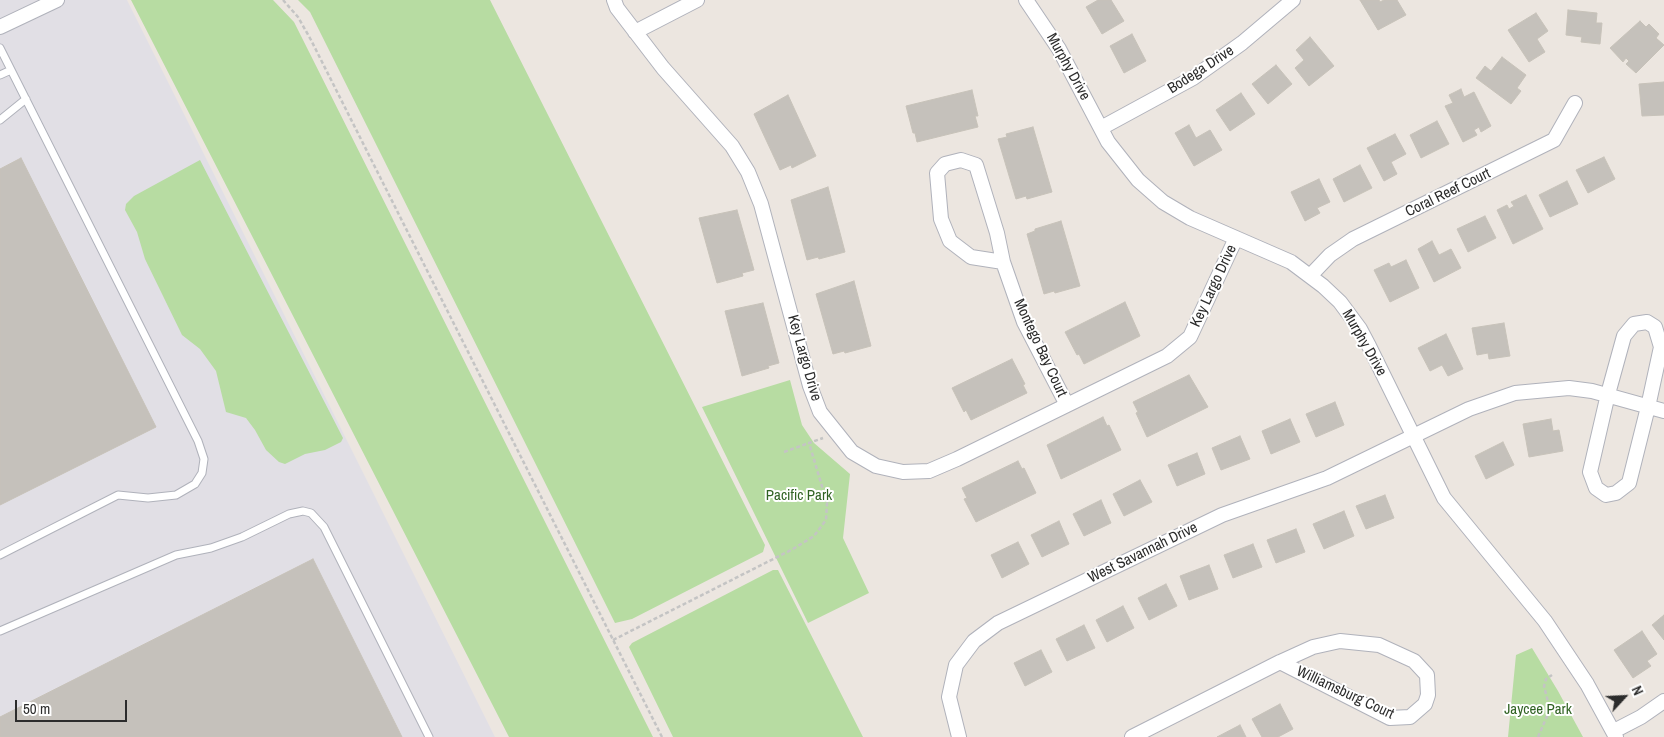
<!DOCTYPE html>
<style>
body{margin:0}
#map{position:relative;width:1664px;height:737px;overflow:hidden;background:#ece6e0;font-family:"Archivo Narrow",sans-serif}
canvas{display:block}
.north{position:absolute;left:1599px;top:672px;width:50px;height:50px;-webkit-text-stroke:4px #fff;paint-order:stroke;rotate:65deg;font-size:14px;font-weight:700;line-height:20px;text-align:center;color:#2c2c2c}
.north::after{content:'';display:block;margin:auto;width:18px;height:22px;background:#2c2c2c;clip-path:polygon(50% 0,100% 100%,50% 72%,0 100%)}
.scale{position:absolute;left:15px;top:700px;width:112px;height:22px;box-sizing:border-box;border:2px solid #2c2c2c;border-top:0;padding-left:6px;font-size:15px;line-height:18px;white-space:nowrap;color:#2c2c2c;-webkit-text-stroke:4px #fff;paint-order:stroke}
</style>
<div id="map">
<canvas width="1664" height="737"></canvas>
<div class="north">N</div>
<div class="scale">50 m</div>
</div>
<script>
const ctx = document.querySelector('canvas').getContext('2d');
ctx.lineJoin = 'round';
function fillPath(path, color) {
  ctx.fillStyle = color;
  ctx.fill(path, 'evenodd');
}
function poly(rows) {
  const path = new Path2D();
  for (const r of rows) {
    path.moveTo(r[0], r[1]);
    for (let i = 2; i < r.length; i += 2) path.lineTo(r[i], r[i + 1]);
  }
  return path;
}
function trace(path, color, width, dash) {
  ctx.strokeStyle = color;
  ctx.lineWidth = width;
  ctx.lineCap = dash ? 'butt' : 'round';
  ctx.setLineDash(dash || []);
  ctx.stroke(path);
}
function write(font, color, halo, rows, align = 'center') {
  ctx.font = font + ' "Archivo Narrow",sans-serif';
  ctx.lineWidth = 4;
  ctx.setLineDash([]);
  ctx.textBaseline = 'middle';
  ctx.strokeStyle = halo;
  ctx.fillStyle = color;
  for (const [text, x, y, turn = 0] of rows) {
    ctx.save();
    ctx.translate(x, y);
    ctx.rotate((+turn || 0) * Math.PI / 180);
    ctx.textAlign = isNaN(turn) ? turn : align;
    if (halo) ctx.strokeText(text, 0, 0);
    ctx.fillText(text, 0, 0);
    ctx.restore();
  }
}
const industrial = poly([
 [0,0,127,0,495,737,0,737]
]);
const green = poly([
 [131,0,273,0,294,22,653,737,509,737],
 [298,0,490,0,765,545,763,552,632,619,615,623,310,12],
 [200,160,343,438,341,442,325,450,305,454,285,464,279,462,266,450,255,430,246,418,226,412,216,371,200,349,182,335,145,259,137,232,125,210,126,204,134,196],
 [790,380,802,425,814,443,850,474,843,538,869,593,808,623,702,407],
 [773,570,778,570,863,737,673,737,629,647,632,643],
 [1532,648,1558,691,1583,737,1508,737,1516,655]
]);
const building = poly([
 [1098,0,1111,0,1124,21,1102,34,1086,7,1098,0],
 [1360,0,1379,0,1380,2,1384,0,1397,0,1406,15,1378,30,1360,0],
 [1568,10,1597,13,1596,23,1602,23,1600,44,1581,42,1582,37,1566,35,1568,10],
 [1536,13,1548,31,1537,39,1545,52,1529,62,1508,30,1536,13],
 [1640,21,1646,27,1649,24,1659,34,1656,38,1664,45,1636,73,1626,64,1629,61,1626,58,1623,62,1610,48,1640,21],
 [1132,34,1146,61,1124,73,1110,46,1132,34],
 [1310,37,1334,66,1309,86,1295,68,1304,60,1296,50,1310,37],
 [1502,57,1526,75,1517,88,1521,91,1511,104,1476,78,1485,66,1491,71,1502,57],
 [1276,65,1292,84,1268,104,1252,84,1276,65],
 [1664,82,1664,115,1642,116,1639,84,1664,82],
 [1461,89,1464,97,1474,92,1491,126,1481,132,1479,127,1474,130,1477,135,1463,142,1445,106,1453,103,1449,95,1461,89],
 [972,90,978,116,975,116,978,127,917,142,915,133,913,133,906,106,972,90],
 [1241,93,1255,114,1230,131,1216,110,1241,93],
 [788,95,816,156,792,168,791,165,780,170,754,114,788,95],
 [1437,121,1449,144,1421,158,1410,135,1437,121],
 [1189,125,1196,138,1210,130,1222,150,1194,166,1175,133,1189,125],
 [1033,127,1052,192,1027,199,1026,196,1016,199,998,139,1007,137,1006,134,1033,127],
 [1395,134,1406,154,1391,162,1397,174,1384,181,1367,148,1395,134],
 [1604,157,1615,179,1588,193,1576,170,1604,157],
 [21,158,156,427,0,505,0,169,21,158],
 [1360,165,1372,188,1344,202,1333,179,1360,165],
 [1319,179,1330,202,1317,208,1320,213,1305,221,1291,192,1319,179],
 [1567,181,1578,204,1550,217,1539,195,1567,181],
 [828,187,845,252,819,259,818,257,807,260,791,200,828,187],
 [1526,195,1543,229,1513,244,1497,210,1507,205,1509,209,1514,206,1511,202,1526,195],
 [737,210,754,270,742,273,743,276,717,283,699,218,737,210],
 [1485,216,1496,238,1468,252,1457,229,1485,216],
 [1061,221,1080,286,1055,293,1054,291,1044,294,1027,234,1035,231,1035,229,1061,221],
 [1432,241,1439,255,1451,249,1461,268,1434,282,1418,249,1432,241],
 [1406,260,1419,288,1390,302,1374,270,1389,263,1391,267,1406,260],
 [854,281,871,346,845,353,844,351,833,354,816,294,854,281],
 [1125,302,1140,336,1084,364,1079,354,1077,355,1065,332,1125,302],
 [763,303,779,363,768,366,769,368,742,376,725,311,763,303],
 [1504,323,1510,356,1489,359,1488,353,1477,355,1472,328,1504,323],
 [1446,334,1463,369,1448,376,1442,365,1430,371,1418,348,1446,334],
 [1012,359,1025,384,1023,385,1027,393,971,420,966,410,964,412,952,388,1012,359],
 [1189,375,1208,407,1147,437,1136,413,1138,412,1133,402,1189,375],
 [1335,402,1344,425,1316,437,1306,414,1335,402],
 [1103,417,1107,426,1109,425,1121,450,1061,479,1047,445,1103,417],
 [1290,419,1300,442,1271,454,1262,431,1290,419],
 [1551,419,1553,431,1559,430,1563,451,1529,457,1523,424,1551,419],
 [1240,436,1250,459,1221,470,1212,448,1240,436],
 [1503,442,1514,465,1486,479,1475,456,1503,442],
 [1197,453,1205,474,1177,486,1168,465,1197,453],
 [1018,461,1022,469,1024,468,1036,493,976,522,964,499,967,498,962,488,1018,461],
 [1140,480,1152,502,1124,516,1113,494,1140,480],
 [1385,495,1394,518,1366,529,1356,506,1385,495],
 [1101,500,1111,523,1084,536,1073,514,1101,500],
 [1344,511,1354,536,1324,549,1313,524,1344,511],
 [1059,521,1069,544,1042,557,1031,535,1059,521],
 [1296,529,1305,552,1276,563,1267,540,1296,529],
 [1018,542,1029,564,1002,578,991,555,1018,542],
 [1253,544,1262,567,1233,578,1224,555,1253,544],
 [313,559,402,737,0,737,0,717,313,559],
 [1209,565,1218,589,1189,600,1180,576,1209,565],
 [1166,584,1177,606,1149,620,1138,598,1166,584],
 [1123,606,1134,628,1107,642,1096,620,1123,606],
 [1664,615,1664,640,1652,625,1664,615],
 [1084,625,1095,648,1067,661,1056,639,1084,625],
 [1642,631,1657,654,1647,661,1651,666,1633,678,1614,650,1642,631],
 [1041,650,1052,672,1025,686,1014,663,1041,650],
 [1280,704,1293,729,1278,737,1262,737,1252,719,1280,704],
 [1240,725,1246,737,1217,737,1240,725]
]);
const path = poly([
 [283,0,298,17,311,40,662,737],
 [784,452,809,443],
 [613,640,793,549,814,536,826,520,827,503,809,443,823,438],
 [1538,737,1548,714,1549,706,1544,686,1546,679,1552,675]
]);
const lane = poly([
 [0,48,198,441,204,459,202,473,195,484,176,495,148,498,118,495,0,555],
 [0,75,11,70],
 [0,120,26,99],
 [0,631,176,555,211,548,242,537,289,514,303,511,311,513,324,527,429,737]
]);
const street = poly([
 [614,0,617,8,663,68,732,146,748,172,761,204,810,386,820,412,852,452,876,466,903,472,929,471,957,459,1167,356,1190,337,1236,238],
 [1026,0,1059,49,1108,142,1138,180,1163,202,1190,218,1291,262,1323,286,1340,302,1360,329,1369,346,1444,498,1545,621,1587,684,1616,737],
 [0,27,57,0],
 [635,32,697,0],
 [1101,128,1193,78,1242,43,1293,0],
 [1003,262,971,257,950,241,941,219,937,173,945,164,961,160,976,165,997,233,1003,262,1024,322,1067,405],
 [1310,276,1330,255,1353,239,1554,140,1575,103],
 [1647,322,1655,327,1661,347,1648,407,1629,483,1616,493,1606,495,1596,488,1590,472,1608,394,1624,336,1634,324,1647,322],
 [1614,731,1641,717,1664,701],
 [959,737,949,697,956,665,974,641,998,623,1222,515,1327,478,1469,409,1515,393,1569,388,1592,391,1664,411],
 [1132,737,1280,662,1313,647,1340,641,1379,645,1414,661,1427,675,1428,695,1425,704,1410,717,1390,718,1280,662]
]);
const streetNames = [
 ["Murphy Drive",1068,67,61],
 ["Bodega Drive",1201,70,-33],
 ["Coral Reef Court",1448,193,-26],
 ["Key Largo Drive",1214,286,-65],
 ["Murphy Drive",1364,343,60],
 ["Montego Bay Court",1040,348,65],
 ["Key Largo Drive",804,358,74],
 ["West Savannah Drive",1143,553,-26],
 ["Williamsburg Court",1345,693,25]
];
const parkNames = [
 ["Pacific Park",799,496],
 ["Jaycee Park",1538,710]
];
fillPath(industrial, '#e1dfe5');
fillPath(green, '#b7dca2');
fillPath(building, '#c5c1bb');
trace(building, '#c7c2b9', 1);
trace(lane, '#b0b2bb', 9);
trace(street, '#b0b2bb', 16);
trace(path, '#c4c4c4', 2.5, [4, 2.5]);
trace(lane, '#fff', 7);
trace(street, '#fff', 14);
write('15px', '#2c2c2c', '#fff', streetNames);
write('15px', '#306223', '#fff', parkNames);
</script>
